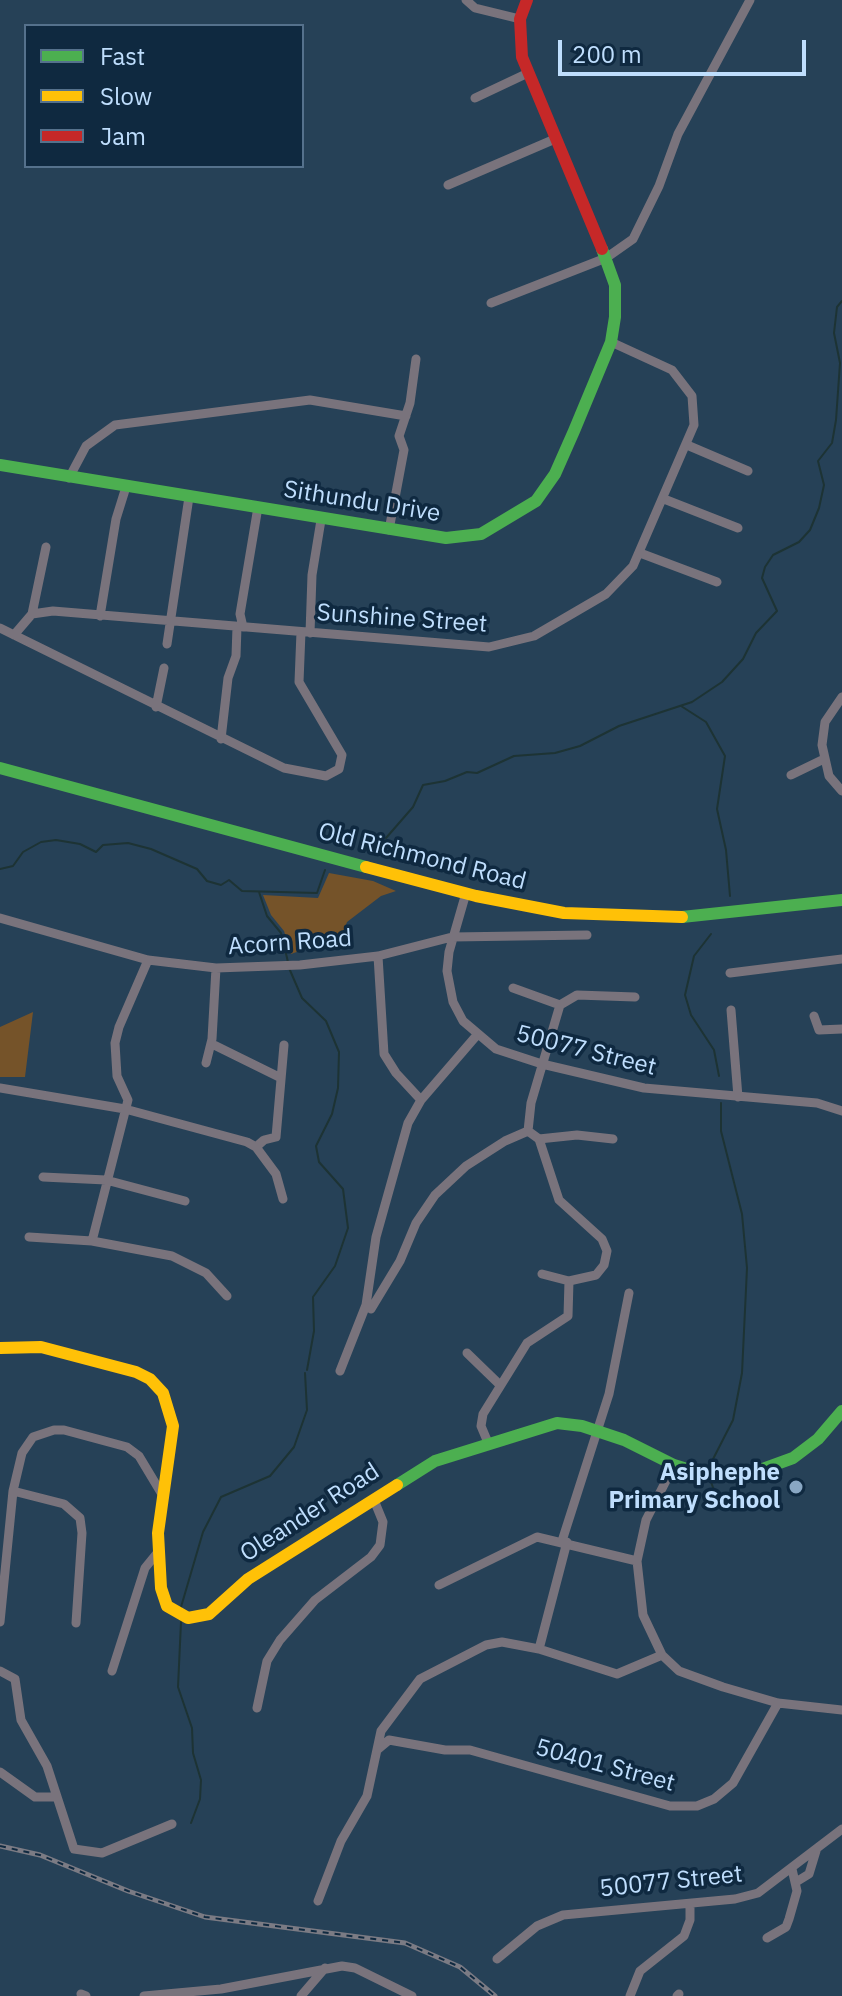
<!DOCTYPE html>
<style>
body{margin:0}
#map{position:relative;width:842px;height:1996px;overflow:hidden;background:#264157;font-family:"IBM Plex Sans",sans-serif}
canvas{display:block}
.legend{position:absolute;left:24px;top:24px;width:280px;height:144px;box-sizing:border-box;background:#0f2940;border:2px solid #55718c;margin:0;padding:10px 14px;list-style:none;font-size:24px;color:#bfdefd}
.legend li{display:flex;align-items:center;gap:16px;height:40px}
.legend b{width:40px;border:2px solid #55718c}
.scale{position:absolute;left:558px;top:40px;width:248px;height:36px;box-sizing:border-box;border:4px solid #bfdefd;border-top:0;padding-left:10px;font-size:24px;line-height:28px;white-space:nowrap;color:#bfdefd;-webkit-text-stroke:6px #0f2940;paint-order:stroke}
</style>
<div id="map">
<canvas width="842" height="1996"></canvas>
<ul class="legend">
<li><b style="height:10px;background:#4caf50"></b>Fast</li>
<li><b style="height:10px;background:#ffc107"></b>Slow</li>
<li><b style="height:10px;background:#c62828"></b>Jam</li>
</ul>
<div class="scale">200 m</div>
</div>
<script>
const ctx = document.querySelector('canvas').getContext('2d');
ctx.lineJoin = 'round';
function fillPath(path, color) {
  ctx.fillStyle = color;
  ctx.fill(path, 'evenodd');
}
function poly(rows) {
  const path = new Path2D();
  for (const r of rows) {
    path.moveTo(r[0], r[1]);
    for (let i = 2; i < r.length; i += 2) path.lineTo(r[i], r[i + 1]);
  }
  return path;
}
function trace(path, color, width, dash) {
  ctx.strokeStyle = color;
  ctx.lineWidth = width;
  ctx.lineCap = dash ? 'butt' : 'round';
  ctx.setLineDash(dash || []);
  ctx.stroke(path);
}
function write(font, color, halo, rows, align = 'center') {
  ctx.font = font + ' "IBM Plex Sans",sans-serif';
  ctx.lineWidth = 7;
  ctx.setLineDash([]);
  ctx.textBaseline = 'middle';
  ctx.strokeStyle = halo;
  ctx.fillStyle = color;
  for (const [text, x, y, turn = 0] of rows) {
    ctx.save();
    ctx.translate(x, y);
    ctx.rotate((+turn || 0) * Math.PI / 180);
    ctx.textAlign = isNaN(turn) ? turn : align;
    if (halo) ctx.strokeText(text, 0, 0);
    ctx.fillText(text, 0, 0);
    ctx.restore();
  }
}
const green = poly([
 [329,873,373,881,396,891,381,896,347,922,342,936,291,954,284,931,271,915,263,895,318,898],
 [33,1012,25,1077,0,1077,0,1027]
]);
const stream = poly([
 [681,706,706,722,725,756,717,809,726,850,730,896],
 [386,838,413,807,423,785,445,781,467,772,477,773,514,756,555,753,580,746,619,726,692,702,722,682,743,659,756,633,777,611,762,578,765,567,773,555,799,542,810,530,819,508,824,485,818,461,832,443,836,420,840,363,834,333,837,307,842,301],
 [0,869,13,866,23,852,41,842,56,840,80,844,96,852,103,845,128,843,151,849,197,869,207,881,221,885,229,880,242,891,317,893,325,870],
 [259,892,267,916,281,933,288,962],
 [711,934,694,956,685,995,691,1015,714,1050,719,1076],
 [289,968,302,998,326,1021,339,1052,338,1088,332,1114,316,1146,319,1162,343,1189,348,1228,335,1266,313,1297,314,1331,307,1370],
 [710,1465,733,1420,742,1373,747,1268,742,1214,721,1131,721,1103],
 [711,1482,715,1493],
 [181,1607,203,1532,221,1497,270,1476,294,1447,307,1410,305,1373],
 [181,1622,178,1687,192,1728,193,1753,201,1780,200,1799,191,1823]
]);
const street = poly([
 [466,0,475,8,520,19],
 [475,98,528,73],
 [448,185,555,139],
 [491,303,606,258,633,239,659,186,678,134,750,0],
 [687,445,748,471],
 [69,478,86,446,115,425,310,400,406,416],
 [664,499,738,528],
 [389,530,404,450,399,436,410,403,416,359],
 [640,553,717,582],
 [32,614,46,547],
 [100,616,116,519,126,487],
 [243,627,240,614,258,507],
 [0,628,284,768,326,776,339,769,342,755,299,682,301,632],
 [310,633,312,575,321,520],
 [14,635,32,614,53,611,489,647,534,636,606,594,633,566,694,425,692,396,672,370,611,342],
 [167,644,189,497],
 [842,697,825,722,822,745,829,776,842,791],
 [156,707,164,668],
 [221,739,228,678,236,656,237,627],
 [791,775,824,759],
 [466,893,449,952,447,971,453,1002,463,1021,496,1049,542,1064,644,1088,817,1103,842,1111],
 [0,918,148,960,216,968,300,965,378,956,452,937,587,935],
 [378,956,384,1054,396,1073,421,1100],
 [730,973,842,959],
 [513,988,560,1005],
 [731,1010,738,1097],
 [814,1016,819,1030,842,1029],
 [212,1044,279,1077],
 [206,1063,212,1039,216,968],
 [0,1088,125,1109,247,1142,256,1147,276,1174,283,1199],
 [528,1131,539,1139,559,1200,602,1239,607,1251,604,1265,596,1275,569,1281,542,1274],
 [528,1131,531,1103,560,1005,577,995,635,997],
 [539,1139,577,1135,613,1139],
 [256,1147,264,1140,276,1137,284,1045],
 [43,1177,106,1180,185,1201],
 [29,1237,92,1241,172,1256,206,1273,227,1296],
 [92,1241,128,1100,117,1076,115,1043,119,1027,148,960],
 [366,1305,371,1309,400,1261,416,1223,435,1195,466,1166,505,1141,528,1131],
 [467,1353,499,1384],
 [340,1371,366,1305,376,1237,408,1123,421,1100,477,1035],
 [489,1445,481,1426,483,1414,527,1343,568,1316,569,1281],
 [674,1465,646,1520,637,1561,643,1615,662,1655,679,1671,723,1687,778,1703,842,1710],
 [13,1491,64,1504,80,1518,82,1533,76,1623],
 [562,1541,609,1394,629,1293],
 [439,1585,537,1537,637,1561],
 [0,1622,13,1491,22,1453,33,1437,54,1430,64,1430,127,1447,139,1456,163,1496],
 [539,1649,567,1542],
 [0,1671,15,1679,21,1720,47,1766,74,1849,102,1853,172,1824],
 [112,1671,145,1568,158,1552],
 [257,1708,267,1661,280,1640,315,1600,371,1557,380,1545,383,1522,374,1500],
 [377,1750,389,1740,445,1750,470,1750,670,1806,697,1806,714,1799,733,1783,778,1703],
 [0,1772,35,1797,57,1797],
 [796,1882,809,1874,816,1851],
 [318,1901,341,1841,367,1796,381,1731,420,1679,486,1645,502,1642,539,1649,617,1674,662,1655],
 [767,1938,786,1927,789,1919,797,1891,792,1869],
 [497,1959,537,1926,563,1915,735,1899,758,1893,842,1829],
 [81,1994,86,1996],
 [144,1996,221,1989,342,1966,355,1968,412,1996],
 [301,1996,325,1968],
 [630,1996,640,1971,684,1936,690,1920,690,1904],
 [677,1996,679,1994]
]);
const fast = poly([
 [0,465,446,538,481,534,536,501,555,474,574,431,611,342,615,317,615,285,602,249],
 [0,768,366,867],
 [682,917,842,900],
 [397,1485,435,1461,557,1423,582,1426,624,1440,674,1465,706,1475,749,1474,793,1458,818,1439,842,1411]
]);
const slow = poly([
 [366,867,476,896,564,913,682,917],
 [0,1348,41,1347,136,1372,150,1379,163,1393,173,1426,158,1533,161,1588,167,1606,188,1618,209,1614,248,1579,397,1485]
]);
const jam = poly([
 [527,0,520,19,522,57,602,249]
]);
const rail = poly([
 [0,1846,40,1855,128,1891,205,1917,405,1943,460,1967,495,1996]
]);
const markers = [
 [796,1487,8,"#89a7c3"]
];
const streetNames = [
 ["Sithundu Drive",362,502,9],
 ["Sunshine Street",402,619,4],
 ["Old Richmond Road",422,857,14],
 ["Acorn Road",290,943,-4],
 ["50077 Street",586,1051,14],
 ["Oleander Road",310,1513,-33],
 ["50401 Street",605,1766,15],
 ["50077 Street",671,1882,-6]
];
const poiNames = [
 ["Asiphephe",780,1473],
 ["Primary School",780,1501]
];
fillPath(green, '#755329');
trace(stream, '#1d3334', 2);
trace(street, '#79737c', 9);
trace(fast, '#4caf50', 12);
trace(slow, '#ffc107', 12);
trace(jam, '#c62828', 12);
trace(rail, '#7b7b84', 5);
trace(rail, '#0f2940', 2, [6]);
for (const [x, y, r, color] of markers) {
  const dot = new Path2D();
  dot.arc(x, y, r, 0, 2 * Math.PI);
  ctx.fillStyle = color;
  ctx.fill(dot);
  trace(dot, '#0f2940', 3);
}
write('24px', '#bfdefd', '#0f2940', streetNames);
write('bold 24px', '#bfdefd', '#0f2940', poiNames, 'right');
</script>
